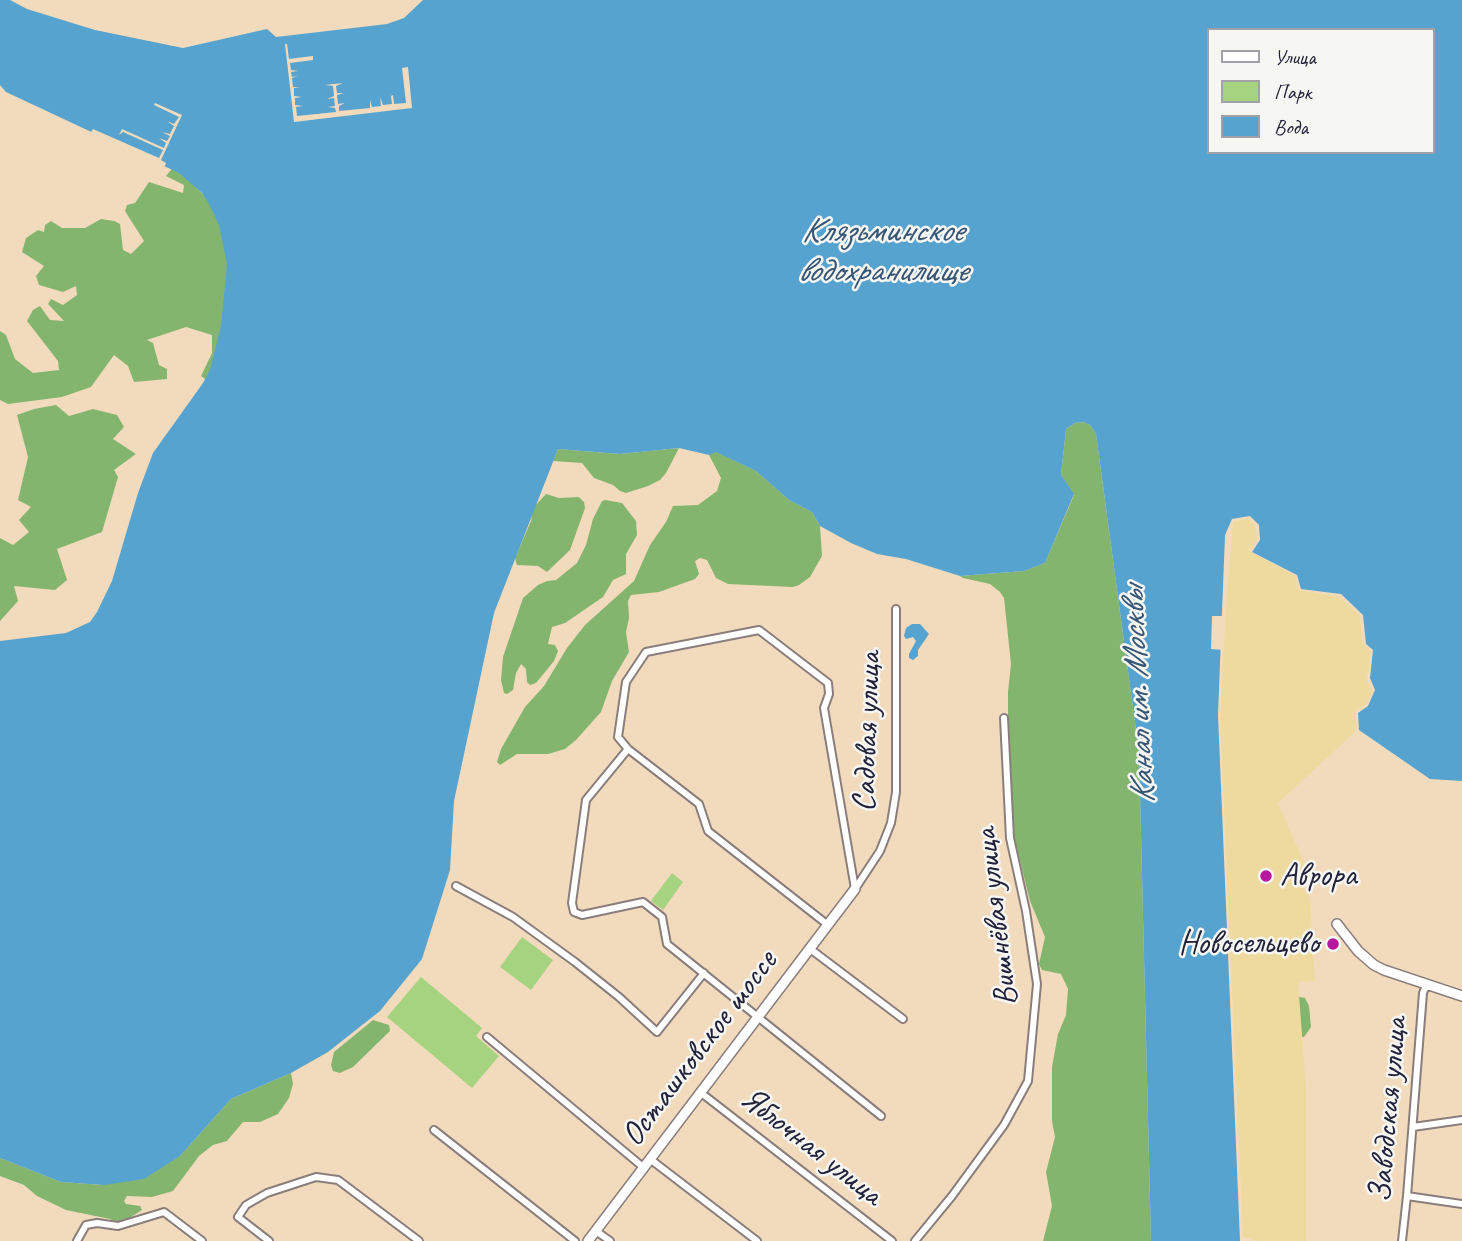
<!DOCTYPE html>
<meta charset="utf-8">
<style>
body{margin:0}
#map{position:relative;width:1462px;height:1241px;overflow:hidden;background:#f2dbbc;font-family:Caveat,sans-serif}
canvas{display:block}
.legend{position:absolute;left:1207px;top:28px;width:228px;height:126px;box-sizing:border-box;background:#f6f6f2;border:2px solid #a1a1a9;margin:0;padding:9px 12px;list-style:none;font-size:21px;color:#22223b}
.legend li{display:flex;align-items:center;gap:14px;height:35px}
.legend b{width:35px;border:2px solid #a1a1a9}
</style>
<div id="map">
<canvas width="1462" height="1241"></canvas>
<ul class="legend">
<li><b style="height:9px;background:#fff"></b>Улица</li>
<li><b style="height:19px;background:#a5d380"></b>Парк</li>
<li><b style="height:19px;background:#56a3cf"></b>Вода</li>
</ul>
</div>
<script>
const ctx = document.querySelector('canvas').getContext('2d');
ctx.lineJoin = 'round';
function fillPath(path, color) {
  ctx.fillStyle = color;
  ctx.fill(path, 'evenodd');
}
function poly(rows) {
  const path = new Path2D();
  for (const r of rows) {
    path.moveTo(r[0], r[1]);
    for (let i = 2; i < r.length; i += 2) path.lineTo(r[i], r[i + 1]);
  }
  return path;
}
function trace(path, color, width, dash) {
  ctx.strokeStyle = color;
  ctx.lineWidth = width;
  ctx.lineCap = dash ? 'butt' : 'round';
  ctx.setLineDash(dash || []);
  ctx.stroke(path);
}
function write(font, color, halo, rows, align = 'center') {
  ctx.font = font + ' Caveat,sans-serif';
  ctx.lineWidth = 5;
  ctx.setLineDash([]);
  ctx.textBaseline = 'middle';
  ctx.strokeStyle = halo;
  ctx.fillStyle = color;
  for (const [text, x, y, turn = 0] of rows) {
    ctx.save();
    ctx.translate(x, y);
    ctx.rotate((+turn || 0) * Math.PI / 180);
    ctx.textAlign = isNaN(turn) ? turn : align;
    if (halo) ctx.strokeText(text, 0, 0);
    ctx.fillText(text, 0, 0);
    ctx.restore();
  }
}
const green = poly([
 [672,873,683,882,663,910,651,901],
 [522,937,553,960,531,990,500,967],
 [421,977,482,1028,476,1036,499,1056,472,1088,387,1017]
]);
const forest = poly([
 [174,166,223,214,237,279,209,382,201,376,212,353,212,335,186,327,147,340,153,343,159,365,167,369,167,379,134,382,128,366,114,355,91,387,62,397,8,404,0,400,0,331,6,335,15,359,33,373,59,370,58,361,27,321,33,310,40,306,50,320,64,321,48,304,51,299,63,305,77,295,76,286,63,292,39,285,36,276,44,266,22,252,26,238,38,230,44,232,45,225,51,221,62,228,85,228,101,219,114,221,120,224,123,250,131,254,144,241,125,211,127,205,135,203,149,182,183,193,184,185,166,176],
 [56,405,69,416,93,409,117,415,124,427,113,439,136,454,114,470,118,477,102,532,57,549,67,580,55,590,14,586,18,601,0,621,0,538,13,545,29,532,19,520,31,507,18,500,28,457,17,415,34,409],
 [1083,422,1090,425,1096,434,1139,752,1151,1241,1043,1241,1052,1206,1046,1172,1055,1137,1052,1121,1052,1067,1058,1034,1066,1015,1068,989,1061,974,1042,970,1039,964,1045,937,1030,901,1012,829,1008,766,1008,692,1011,664,1004,598,1000,592,990,584,963,578,960,576,1024,571,1045,563,1074,495,1061,475,1066,429,1075,423],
 [679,448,666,473,660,480,648,486,626,493,620,491,613,485,594,478,582,463,553,461,558,449,620,454],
 [715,451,756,471,789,500,812,512,820,526,822,556,810,577,799,585,793,587,728,584,716,578,707,560,700,558,695,561,699,574,695,579,659,592,631,595,628,601,629,618,626,632,629,652,612,681,601,712,576,740,565,749,548,754,517,754,500,765,497,762,501,749,525,707,544,686,567,648,585,625,634,581,650,545,666,522,673,506,698,505,717,491,721,478,709,455],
 [546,494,559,498,579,497,584,502,585,508,570,550,547,572,538,566,517,565,515,558,531,521,533,508],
 [605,500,622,503,636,521,637,535,626,554,626,574,613,580,603,597,565,623,552,627,548,644,555,645,558,651,554,661,536,683,530,685,527,682,526,669,521,664,516,673,513,690,507,694,504,693,501,680,503,657,523,598,538,585,547,581,556,580,577,563,586,545,593,519,602,501],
 [1295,996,1305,998,1309,1006,1311,1027,1304,1037,1297,1038],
 [373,1020,389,1025,390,1031,353,1067,340,1073,333,1071,331,1065,334,1052],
 [291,1073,293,1084,289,1098,278,1114,260,1122,243,1122,227,1141,213,1145,199,1156,173,1191,152,1197,127,1196,124,1201,126,1204,140,1206,142,1210,120,1224,110,1219,66,1210,37,1196,24,1185,0,1176,0,1158,61,1182,104,1185,180,1156,231,1099]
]);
const sand = poly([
 [1248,518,1255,525,1257,540,1249,551,1295,576,1299,590,1340,597,1360,616,1362,642,1371,651,1367,681,1372,691,1366,705,1356,710,1356,731,1278,803,1305,865,1303,888,1310,899,1315,981,1298,982,1306,1087,1306,1241,1257,1241,1243,1237,1220,719,1225,618,1233,522]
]);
const water = poly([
 [0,0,10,0,27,9,95,30,183,48,267,29,276,37,387,24,404,18,423,0,1462,0,1462,781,1430,779,1359,730,1358,713,1368,706,1375,690,1370,678,1373,650,1366,644,1363,615,1341,594,1301,589,1297,575,1252,552,1260,540,1259,525,1250,516,1232,519,1225,535,1218,715,1240,1241,1151,1241,1139,752,1096,434,1090,425,1083,422,1075,423,1066,429,1061,475,1074,494,1045,563,1024,571,960,576,906,559,877,554,851,543,820,526,812,512,789,500,756,471,716,452,709,455,679,448,620,454,558,449,494,613,454,801,450,870,422,959,380,1011,328,1052,291,1073,231,1099,180,1156,144,1179,104,1185,61,1182,0,1158,0,641,66,633,90,622,97,612,112,581,138,493,153,453,203,383,210,370,221,326,227,264,219,225,208,202,202,193,179,173,6,92,0,85],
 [1208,30,1432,30,1432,152,1208,152],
 [912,624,920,624,929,634,918,650,918,656,913,660,909,658,909,654,916,641,913,637,906,639,904,636,906,628]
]);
const pier = poly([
 [285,44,287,44,289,59,313,56,313,60,290,63,291,70,298,71,291,72,292,77,298,76,292,78,293,87,300,87,294,88,294,96,302,97,295,98,295,105,303,106,296,107,297,116,336,112,335,108,328,107,335,106,334,98,327,99,334,96,333,86,325,85,343,83,336,86,337,93,344,93,337,95,338,104,345,103,339,106,339,111,370,108,370,100,372,107,381,106,380,97,383,105,392,104,391,96,393,95,394,104,406,103,402,68,408,67,412,108,294,122],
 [155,103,182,115,161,160,166,163,164,168,91,132,93,129,159,158,163,150,123,132,119,135,122,129,164,148,166,143,159,138,167,141,170,136,162,132,170,134,174,126,167,121,174,124,179,117,154,105],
 [1212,616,1225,616,1224,650,1211,649]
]);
const street = poly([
 [628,749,586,800,572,903,574,912,582,915,643,902,662,917,667,944,881,1116],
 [456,886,513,917,575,962,619,997,657,1032,704,973],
 [855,889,880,851,891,823,896,792,896,609],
 [828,925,708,831,699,804,628,749,618,737,626,682,646,652,759,630,828,683,829,694,824,708,855,889],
 [809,948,903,1019],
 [487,1037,643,1167],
 [700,1092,892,1241],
 [1413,1127,1462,1120],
 [434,1130,575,1241],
 [650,1159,757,1241],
 [1407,1196,1462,1204],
 [596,1231,610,1241],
 [77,1241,86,1225,97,1223,118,1226,164,1212,202,1241],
 [269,1241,238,1217,246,1205,267,1193,316,1177,338,1180,419,1241],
 [915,1241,952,1196,1004,1125,1028,1081,1037,984,1026,911,1010,838,1004,718],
 [1402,1241,1407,1196,1423,993,1425,988,1430,986]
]);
const secondary = poly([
 [1337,924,1358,951,1374,965,1384,970,1462,996],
 [588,1241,855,889]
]);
const markers = [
 [1266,876,7,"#b5179e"],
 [1333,944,7,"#b5179e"]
];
const streetNames = [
 ["Садовая улица",868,732,-88],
 ["Вишнёвая улица",997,917,-97],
 ["Осташковское шоссе",700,1049,-53],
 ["Заводская улица",1389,1110,-85],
 ["Яблочная улица",811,1147,38]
];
const poiNames = [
 ["Аврора",1280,876],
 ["Новосельцево",1319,944,"right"]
];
const waterNames = [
 ["Клязьминское",882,232],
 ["водохранилище",882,272],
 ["Канал им. Москвы",1139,695,-93]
];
fillPath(green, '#a5d380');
fillPath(forest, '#84b56e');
fillPath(sand, '#eeda9e');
fillPath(water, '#56a3cf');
fillPath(pier, '#f2dbbc');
trace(street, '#8a7e7c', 10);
trace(secondary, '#8a7e7c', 12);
trace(street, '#fff', 6);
trace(secondary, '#fff', 9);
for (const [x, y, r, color] of markers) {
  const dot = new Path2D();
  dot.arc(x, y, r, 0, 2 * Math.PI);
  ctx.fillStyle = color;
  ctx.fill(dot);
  trace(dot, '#f6f6f2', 2.5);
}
write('33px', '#22223b', '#f6f6f2', streetNames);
write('33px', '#22223b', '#f6f6f2', poiNames, 'left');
write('italic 35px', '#375676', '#f6f6f2', waterNames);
</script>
